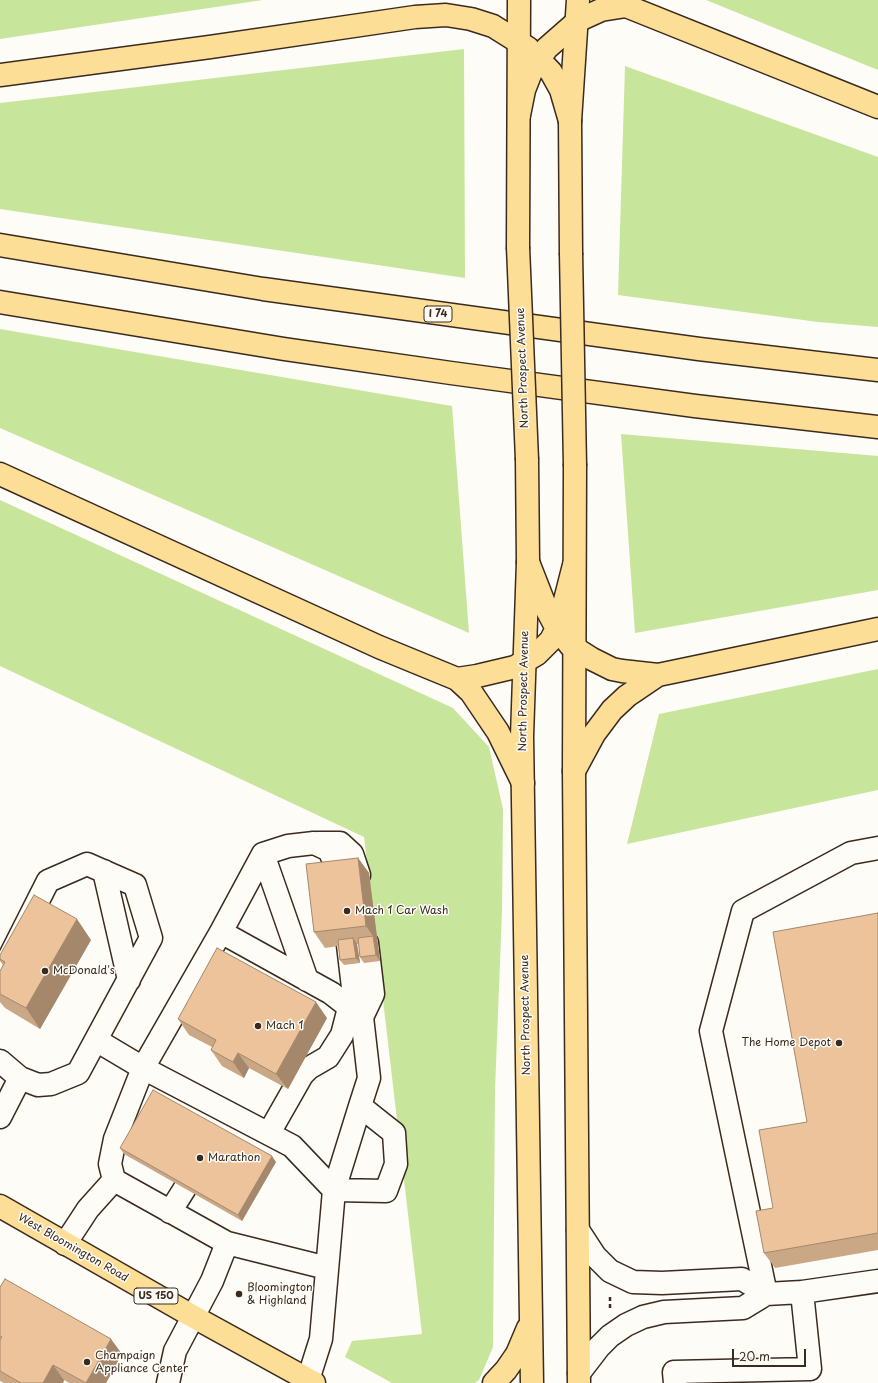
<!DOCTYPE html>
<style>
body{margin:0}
#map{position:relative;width:878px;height:1383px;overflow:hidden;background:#fdfcf7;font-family:"Playpen Sans",sans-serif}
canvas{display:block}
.scale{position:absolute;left:732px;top:1349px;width:74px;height:18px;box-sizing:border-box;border:2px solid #3b2a1e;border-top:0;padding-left:5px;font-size:12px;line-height:14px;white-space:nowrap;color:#3b2a1e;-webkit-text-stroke:3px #fdfcf7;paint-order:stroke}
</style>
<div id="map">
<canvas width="878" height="1383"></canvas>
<div class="scale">20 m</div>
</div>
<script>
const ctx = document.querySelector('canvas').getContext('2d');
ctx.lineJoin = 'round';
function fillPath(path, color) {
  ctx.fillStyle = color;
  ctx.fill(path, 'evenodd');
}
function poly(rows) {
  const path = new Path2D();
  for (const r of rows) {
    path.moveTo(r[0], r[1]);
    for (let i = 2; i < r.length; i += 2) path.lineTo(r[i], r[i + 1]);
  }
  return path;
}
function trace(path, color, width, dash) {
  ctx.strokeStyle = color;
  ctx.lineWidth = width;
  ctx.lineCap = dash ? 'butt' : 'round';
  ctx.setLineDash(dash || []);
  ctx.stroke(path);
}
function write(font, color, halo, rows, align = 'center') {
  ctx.font = font + ' "Playpen Sans",sans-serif';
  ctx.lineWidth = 3;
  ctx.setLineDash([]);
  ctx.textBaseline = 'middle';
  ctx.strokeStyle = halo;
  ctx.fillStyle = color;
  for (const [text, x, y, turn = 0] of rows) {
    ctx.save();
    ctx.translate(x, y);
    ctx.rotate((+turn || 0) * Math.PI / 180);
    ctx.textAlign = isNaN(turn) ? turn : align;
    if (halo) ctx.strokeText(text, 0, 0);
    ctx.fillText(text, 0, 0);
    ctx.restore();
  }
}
const green = poly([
 [0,0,263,0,0,39],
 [706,0,878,0,878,70],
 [464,49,465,278,0,209,0,103],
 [625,66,878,157,878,327,818,322,618,295],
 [0,329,452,406,469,633,0,428],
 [621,434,878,456,878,590,635,633],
 [0,500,453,708,489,747,503,809,502,911,495,1090,493,1347,479,1380,475,1383,392,1383,345,1357,352,1341,422,1334,364,837,0,666],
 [878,669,878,790,627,844,659,714]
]);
const path = poly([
 [610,1308,610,1297]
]);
const minor = poly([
 [317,843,340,843,352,854,359,875],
 [263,854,307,980],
 [104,871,129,980],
 [341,877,329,850,314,843,288,846,263,854,221,932,331,993,362,1017,369,1078,360,1106,334,1190,386,1191,396,1164,394,1133,360,1106],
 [348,945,354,996,362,1017],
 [0,976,48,881,87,864,135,885,151,938,78,1073,51,1084,38,1085,20,1078,0,1061],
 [362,1017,373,994,367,943],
 [96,1040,143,1068,292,1146,334,1190,321,1339,308,1380],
 [0,1117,20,1078],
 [269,1133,302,1075,309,1068,328,1057,342,1035,349,1008],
 [114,1180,110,1164,115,1139,143,1068,221,932],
 [170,1212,185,1188],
 [578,1230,595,1256,610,1271,633,1282,662,1283,742,1279,766,1294,743,1308,664,1312,643,1317,626,1325,610,1336,599,1347,579,1373],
 [227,1243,327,1268],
 [65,1244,88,1209,114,1180,227,1243,212,1281,175,1351,168,1383],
 [802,1292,766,1294,711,1031,743,911,851,853,878,848],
 [675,1383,674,1372,810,1369,802,1292,878,1281]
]);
const major = poly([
 [518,247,519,0],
 [571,253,570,121,578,0],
 [527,460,528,562,522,736,532,1383],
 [575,466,574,771,579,1383],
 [0,1206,194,1317,314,1383],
 [494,1383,506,1370,517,1354,528,1328]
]);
const highway = poly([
 [619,0,626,6,878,107],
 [0,75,210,47,415,17,446,15,471,19,493,26,528,48,551,72,561,90,570,121],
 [519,115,524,90,533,67,547,48,579,20,601,10,626,6],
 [0,245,263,289,699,349,878,370],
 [0,302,284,349,451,373,695,406,878,427],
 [0,474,379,647,457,679,471,692,498,732,523,783],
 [528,562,546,608,555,625,570,645,592,659,612,669,622,671,658,675,878,629],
 [457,679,477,676,515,667,537,654,551,640,559,624,574,565],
 [574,771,594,734,612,710,627,696,658,675]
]);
const majorBridge = poly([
 [518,247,527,460],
 [571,253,575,466]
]);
const wall = poly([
 [358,858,369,873,380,961,364,963,360,957,359,944,357,944,360,963,344,965,340,960,338,946,325,948,314,932],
 [878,913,878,1250,775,1268,764,1253,773,1208,807,1122],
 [91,940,40,1029,5,1008,0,1002,0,971,3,965,0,961,0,955],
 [327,1018,288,1089,249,1068,244,1078,222,1066,211,1050,212,1047,189,1035,178,1019],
 [120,1148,276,1162,242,1221,124,1154],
 [0,1287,122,1354,106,1383,69,1383,64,1380,63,1383,4,1383,0,1381]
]);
const shadedWall = poly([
 [358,858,369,873,380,961,376,955,373,936,366,926],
 [77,919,91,940,40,1029,26,1008],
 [353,938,357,944,360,963,356,958],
 [316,1002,327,1018,288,1089,276,1074],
 [238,1053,249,1068,244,1078,233,1062],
 [272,1156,276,1162,242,1221,238,1215],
 [111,1339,122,1354,106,1383,86,1383],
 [53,1365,64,1380,63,1383,43,1383]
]);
const building = poly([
 [358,858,366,926,314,932,306,864,358,858],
 [34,895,77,919,26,1008,0,994,0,971,5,962,0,959,0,955,34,895],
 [878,913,878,1233,764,1253,756,1211,773,1208,759,1130,807,1122,773,932,878,913],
 [373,936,376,955,360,957,358,938,373,936],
 [353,938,356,958,340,960,338,940,353,938],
 [217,948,316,1002,276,1074,238,1053,233,1062,211,1050,216,1040,178,1019,217,948],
 [153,1090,272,1156,238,1215,120,1148,153,1090],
 [5,1279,111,1339,86,1383,53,1365,43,1383,21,1383,0,1371,0,1340,2,1337,0,1336,0,1287,5,1279]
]);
const markers = [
 [347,911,4,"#3b2a1e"],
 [45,971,4,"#3b2a1e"],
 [258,1026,4,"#3b2a1e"],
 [839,1043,4,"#3b2a1e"],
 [200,1158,4,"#3b2a1e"],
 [239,1294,4,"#3b2a1e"],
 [87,1362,4,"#3b2a1e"]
];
const shields = [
 [438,314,28],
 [156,1296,44]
];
const shieldNames = [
 ["I 74",438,314],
 ["US 150",156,1296]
];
const streetNames = [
 ["North Prospect Avenue",523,368,-92],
 ["North Prospect Avenue",524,691,-89],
 ["North Prospect Avenue",526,1015,-91],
 ["West Bloomington Road",73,1248,30]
];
const poiNames = [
 ["Mach 1 Car Wash",355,911],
 ["McDonald's",53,971],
 ["Mach 1",266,1026],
 ["The Home Depot",831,1043,"right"],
 ["Marathon",208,1158],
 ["Bloomington",247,1288],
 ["& Highland",247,1301],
 ["Champaign",95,1356],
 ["Appliance Center",95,1369]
];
fillPath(green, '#c8e59c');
trace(minor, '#3b2a1e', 25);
trace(major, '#3b2a1e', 25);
trace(highway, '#3b2a1e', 25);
trace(path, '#3b2a1e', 2.5, [4, 3]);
trace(minor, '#fdfcf7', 22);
trace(major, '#fdde96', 22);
trace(highway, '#fdde96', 22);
trace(majorBridge, '#3b2a1e', 25, []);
trace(majorBridge, '#fdde96', 22);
fillPath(wall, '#cba885');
fillPath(shadedWall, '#a5886c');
fillPath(building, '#ecc39b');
trace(building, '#a5886c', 1);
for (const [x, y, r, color] of markers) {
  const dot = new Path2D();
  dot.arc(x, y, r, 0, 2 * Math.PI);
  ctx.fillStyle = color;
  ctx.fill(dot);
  trace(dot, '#fdfcf7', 1.5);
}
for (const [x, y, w] of shields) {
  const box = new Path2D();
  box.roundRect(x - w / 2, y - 8, w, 16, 3);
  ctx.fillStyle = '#fdfcf7';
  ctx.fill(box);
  trace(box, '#3b2a1e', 1);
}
write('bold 10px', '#3b2a1e', null, shieldNames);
write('11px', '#3b2a1e', '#fdfcf7', streetNames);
write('11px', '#3b2a1e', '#fdfcf7', poiNames, 'left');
</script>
